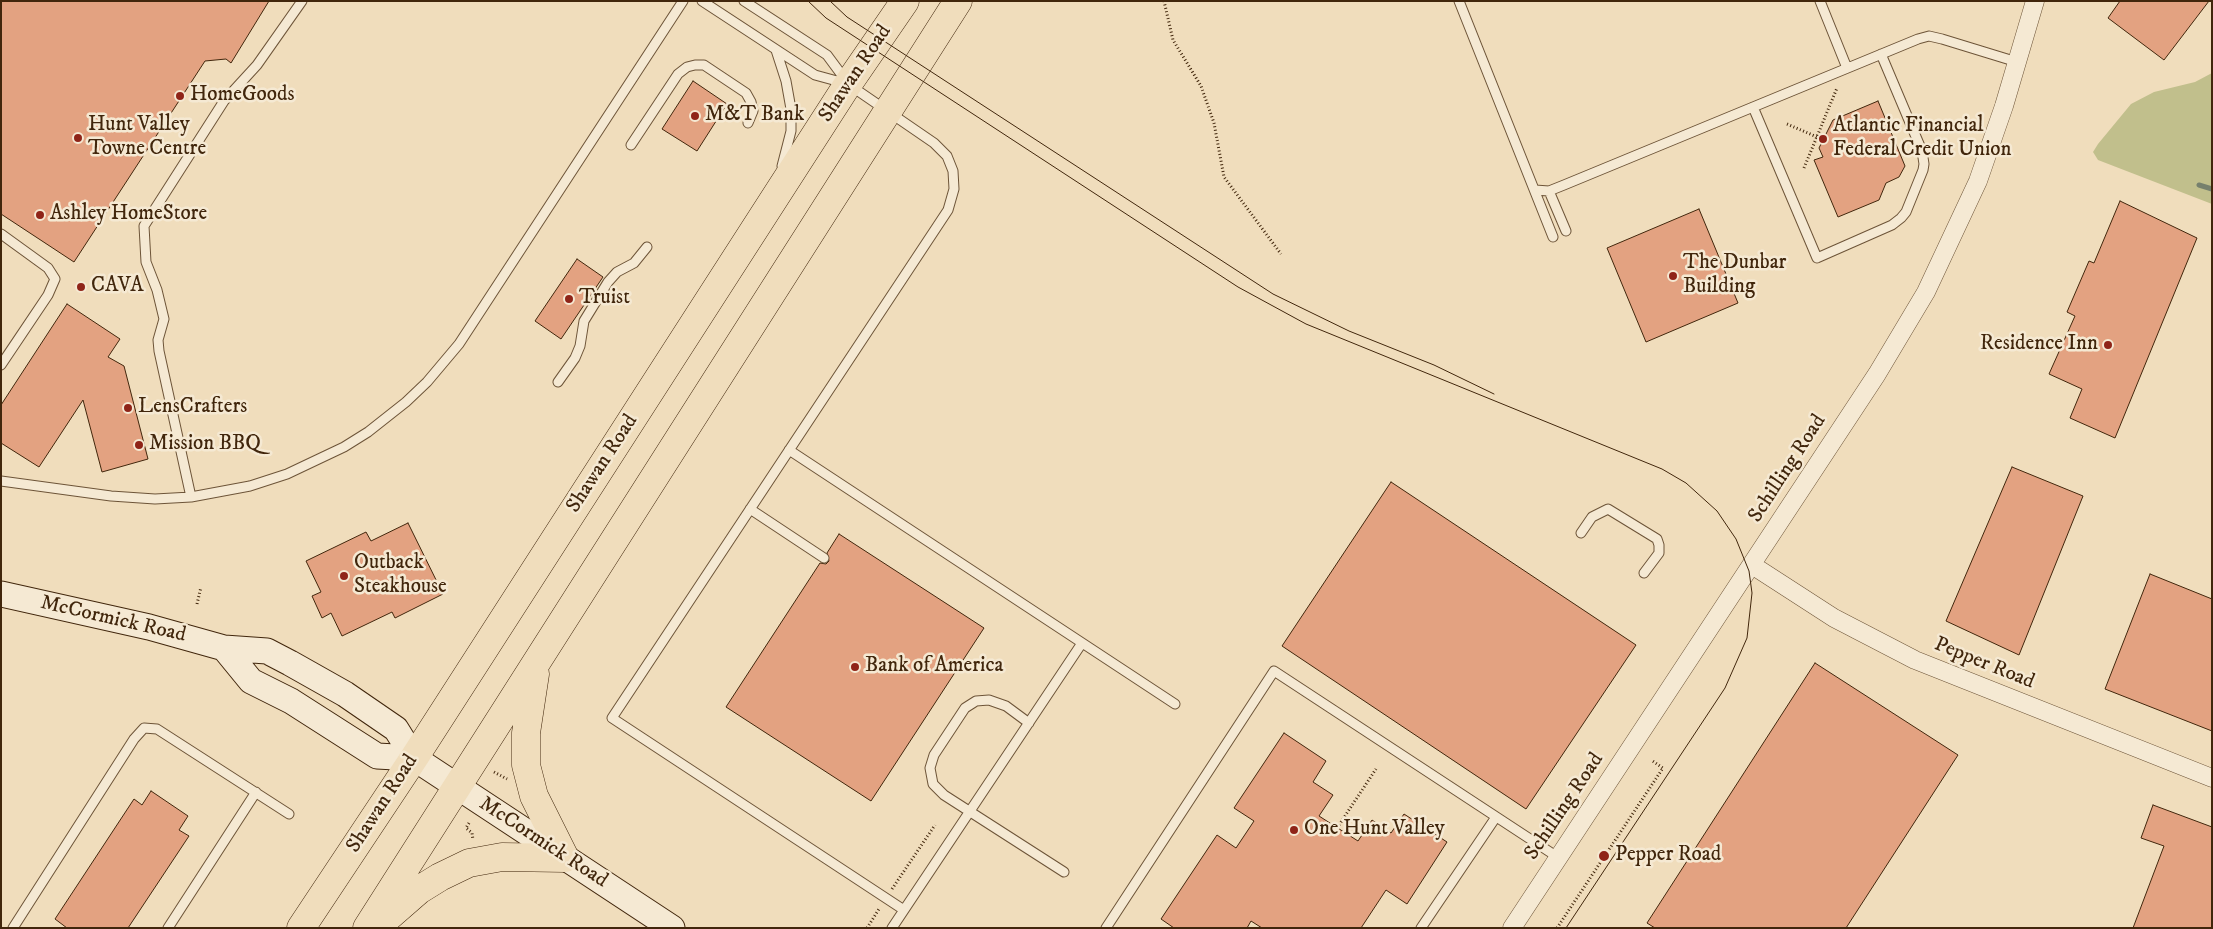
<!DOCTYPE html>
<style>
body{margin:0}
#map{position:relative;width:2213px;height:929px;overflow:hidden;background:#f0ddbc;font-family:"IM FELL DW Pica",serif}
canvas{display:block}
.frame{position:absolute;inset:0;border:2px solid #41260c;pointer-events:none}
</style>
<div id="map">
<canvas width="2213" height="929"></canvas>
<div class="frame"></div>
</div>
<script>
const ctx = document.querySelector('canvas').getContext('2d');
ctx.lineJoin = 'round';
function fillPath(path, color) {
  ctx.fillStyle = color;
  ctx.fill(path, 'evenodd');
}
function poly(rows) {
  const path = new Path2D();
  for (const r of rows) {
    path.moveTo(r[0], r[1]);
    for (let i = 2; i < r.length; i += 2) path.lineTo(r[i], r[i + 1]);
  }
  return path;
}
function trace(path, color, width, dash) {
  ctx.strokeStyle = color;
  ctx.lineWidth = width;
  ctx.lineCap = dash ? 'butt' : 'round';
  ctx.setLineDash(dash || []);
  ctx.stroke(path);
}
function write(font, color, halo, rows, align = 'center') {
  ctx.font = font + ' "IM FELL DW Pica",serif';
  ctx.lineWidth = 5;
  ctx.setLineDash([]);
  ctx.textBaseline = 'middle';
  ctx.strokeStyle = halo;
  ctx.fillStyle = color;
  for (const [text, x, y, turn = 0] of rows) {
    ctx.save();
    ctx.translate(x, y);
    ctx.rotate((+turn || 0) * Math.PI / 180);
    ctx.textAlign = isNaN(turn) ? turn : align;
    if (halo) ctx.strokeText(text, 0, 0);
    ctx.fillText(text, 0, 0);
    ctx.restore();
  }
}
const green = poly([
 [2212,73,2212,204,2098,160,2093,152,2098,144,2131,104,2154,92,2195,82]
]);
const stream = poly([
 [2199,185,2212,189]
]);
const building = poly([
 [1,1,269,1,231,63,226,59,205,61,74,262,1,214,1,1],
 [2120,1,2209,1,2164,60,2108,18,2120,1],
 [693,81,727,104,697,151,662,129,693,81],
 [1878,101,1905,166,1899,177,1886,183,1879,200,1838,217,1814,160,1823,157,1819,148,1833,120,1878,101],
 [2120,201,2197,238,2115,438,2070,418,2082,389,2049,374,2075,316,2067,312,2089,261,2094,263,2120,201],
 [1699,209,1738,303,1646,342,1607,248,1699,209],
 [577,259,603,277,561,339,535,321,577,259],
 [67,304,120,339,108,357,124,366,148,459,102,472,83,400,39,467,1,443,1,405,67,304],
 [2012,467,2083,496,2019,655,1946,621,2012,467],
 [1391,482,1636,645,1526,809,1282,646,1391,482],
 [408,523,443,594,395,618,392,612,342,636,331,613,322,618,312,596,321,592,306,561,366,532,371,541,408,523],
 [839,534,984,628,871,801,726,707,820,563,826,564,829,561,827,553,839,534],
 [2150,574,2212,599,2212,731,2105,689,2150,574],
 [1815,663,1958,755,1846,928,1655,928,1647,923,1815,663],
 [1284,733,1326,761,1313,782,1333,795,1319,816,1358,841,1372,820,1391,833,1404,814,1447,842,1407,904,1386,890,1361,928,1262,928,1251,921,1247,928,1174,928,1161,919,1217,835,1236,848,1254,821,1234,808,1284,733],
 [151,791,188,816,179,830,189,836,128,928,67,928,55,919,134,799,142,805,151,791],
 [2153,805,2212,827,2212,928,2133,928,2164,846,2141,838,2153,805]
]);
const path = poly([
 [1164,1,1173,40,1201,86,1214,123,1224,177,1281,254],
 [1787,124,1817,137],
 [1804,168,1837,88],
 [197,604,201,587],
 [494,772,507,779],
 [469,823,466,828,472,833,473,840],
 [1337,828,1376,769],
 [892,889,935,825],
 [867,928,879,909],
 [1557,928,1663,768,1651,760]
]);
const service = poly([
 [702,1,815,75,848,84,934,143,947,156,953,171,954,189,948,210,612,718,904,910],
 [744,1,827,55,847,82],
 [1459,1,1553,237],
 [1820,1,1847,68],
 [776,50,786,81,791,109,791,131,782,166],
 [1753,107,1817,258,1892,225,1901,218,1906,212,1923,170,1924,164,1922,151,1881,54],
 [631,145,678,74,687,67,695,65,704,65,746,93,751,102,753,111,748,123],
 [1535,190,1549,191,1564,185,1918,39,1929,36,1942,39,2017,62],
 [1549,191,1566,231],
 [1,234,48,268,55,279,48,295,1,365],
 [558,382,575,358,580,346,584,321,608,282,617,272,634,263,647,247],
 [789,450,1175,704],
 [1,481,111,496,155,499,191,497,250,486,287,474,344,447,368,432,406,402,427,382,459,344,683,1],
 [191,497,159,351,158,340,164,319,157,290,146,262,144,226,224,101,257,65,302,1],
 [750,509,824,558],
 [1581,533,1592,517,1608,509,1657,539,1659,545,1659,553,1644,573],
 [1029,723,1006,706,989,700,976,701,965,708,934,755,930,768,933,784,944,795,1064,872],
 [13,928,134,739,144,728,157,729,289,814],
 [168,928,256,792],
 [892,928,1082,643],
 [1106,928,1274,671,1559,858],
 [1421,928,1496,817]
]);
const minor = poly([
 [1752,565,1834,618,1915,660,2212,778],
 [1512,928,1877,374,1926,292,1978,181,2004,106,2035,1]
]);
const secondary = poly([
 [1,594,149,627,224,648,267,651,290,663,345,694,396,729,414,758,672,928],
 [224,648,251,681,291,701,377,756,414,758]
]);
const primary = poly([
 [380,924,419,890,440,877,469,863,502,857,565,858,534,796,526,765,526,733,535,674],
 [301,928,414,758,848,84,905,1],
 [367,928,958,1]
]);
const tram = poly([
 [808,1,826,18,1238,287,1306,324,1662,469,1686,483,1717,511,1736,539,1749,571,1752,593,1747,638,1725,688,1566,928],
 [830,1,847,17,1273,294,1349,331,1434,365,1494,394]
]);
const markers = [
 [180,96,5,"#8f2418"],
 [695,116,5,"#8f2418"],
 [78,138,5,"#8f2418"],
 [1823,139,5,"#8f2418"],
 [40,215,5,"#8f2418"],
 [1673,276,5,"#8f2418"],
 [81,287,5,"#8f2418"],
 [569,299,5,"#8f2418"],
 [2108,345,5,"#8f2418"],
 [128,408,5,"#8f2418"],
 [139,445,5,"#8f2418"],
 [344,576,5,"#8f2418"],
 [855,667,5,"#8f2418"],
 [1294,830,5,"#8f2418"],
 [1604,856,6,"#8f2418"]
];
const streetNames = [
 ["Shawan Road",856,74,-56],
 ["Shawan Road",603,464,-57],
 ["Schilling Road",1788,469,-57],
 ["McCormick Road",113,620,13],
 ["Pepper Road",1984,664,22],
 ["Shawan Road",383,804,-57],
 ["Schilling Road",1565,807,-56],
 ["McCormick Road",543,843,33]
];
const poiNames = [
 ["HomeGoods",190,96],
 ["M&T Bank",705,116],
 ["Hunt Valley",88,126],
 ["Towne Centre",88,150],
 ["Atlantic Financial",1833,127],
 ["Federal Credit Union",1833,151],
 ["Ashley HomeStore",50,215],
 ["The Dunbar",1683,264],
 ["Building",1683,288],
 ["CAVA",91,287],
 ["Truist",579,299],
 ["Residence Inn",2098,345,"right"],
 ["LensCrafters",138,408],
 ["Mission BBQ",149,445],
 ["Outback",354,564],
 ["Steakhouse",354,588],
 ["Bank of America",865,667],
 ["One Hunt Valley",1304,830],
 ["Pepper Road",1615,856]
];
fillPath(green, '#c1bf8c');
trace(stream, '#76806d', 5);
fillPath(building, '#e3a281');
trace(building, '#41260c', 1);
trace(service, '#6d5438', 11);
trace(minor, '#6d5438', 19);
trace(secondary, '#41260c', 27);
trace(primary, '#41260c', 29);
trace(path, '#41260c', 3, [1, 2.5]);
trace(service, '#f5e9d3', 9);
trace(minor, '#f5e9d3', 18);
trace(secondary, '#f5e9d3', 25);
trace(primary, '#f0ddbc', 28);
trace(tram, '#41260c', 1);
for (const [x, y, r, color] of markers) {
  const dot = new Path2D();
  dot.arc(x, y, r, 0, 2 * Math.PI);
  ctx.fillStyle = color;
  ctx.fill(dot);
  trace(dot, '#f5e9d3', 2);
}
write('21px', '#41260c', '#f5e9d3', streetNames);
write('21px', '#41260c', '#f5e9d3', poiNames, 'left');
</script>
